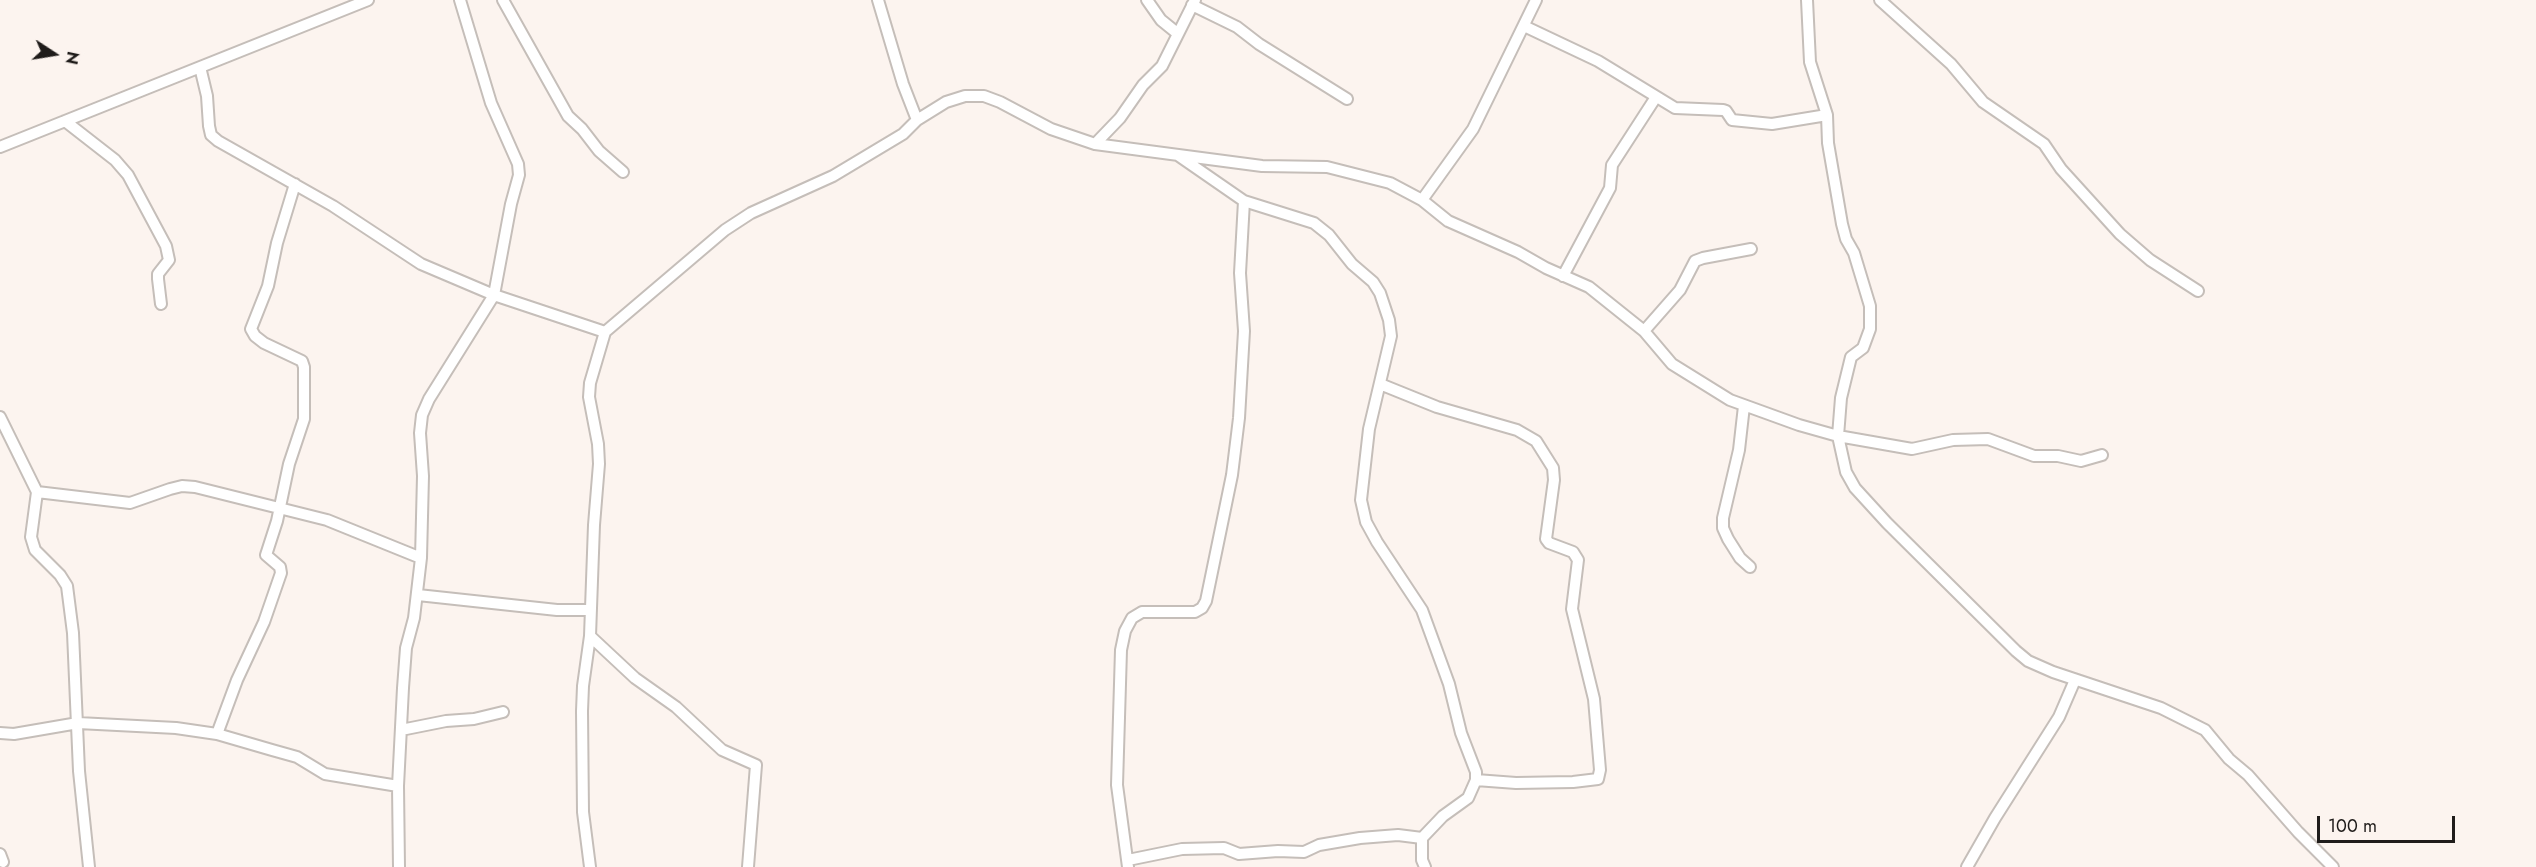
<!DOCTYPE html>
<style>
body{margin:0}
#map{position:relative;width:2536px;height:867px;overflow:hidden;background:#fcf4ef;font-family:Jost,sans-serif}
canvas{display:block}
.north{position:absolute;left:24px;top:24px;width:60px;height:60px;-webkit-text-stroke:4px #fcf4ef;paint-order:stroke;rotate:102deg;font-size:16px;font-weight:700;line-height:24px;text-align:center;color:#1f1c1a}
.north::after{content:'';display:block;margin:auto;width:21px;height:27px;background:#1f1c1a;clip-path:polygon(50% 0,100% 100%,50% 72%,0 100%)}
.scale{position:absolute;left:2317px;top:816px;width:138px;height:27px;box-sizing:border-box;border:3px solid #1f1c1a;border-top:0;padding-left:8px;font-size:18px;line-height:21px;white-space:nowrap;color:#1f1c1a;-webkit-text-stroke:4px #fcf4ef;paint-order:stroke}
</style>
<div id="map">
<canvas width="2536" height="867"></canvas>
<div class="north">N</div>
<div class="scale">100 m</div>
</div>
<script>
const ctx = document.querySelector('canvas').getContext('2d');
ctx.lineJoin = 'round';
function poly(rows) {
  const path = new Path2D();
  for (const r of rows) {
    path.moveTo(r[0], r[1]);
    for (let i = 2; i < r.length; i += 2) path.lineTo(r[i], r[i + 1]);
  }
  return path;
}
function trace(path, color, width, dash) {
  ctx.strokeStyle = color;
  ctx.lineWidth = width;
  ctx.lineCap = dash ? 'butt' : 'round';
  ctx.setLineDash(dash || []);
  ctx.stroke(path);
}
const minor = poly([
 [503,0,568,116,582,129,599,151,623,172],
 [878,0,903,84,917,120],
 [1147,0,1161,20,1177,33],
 [1807,0,1810,62,1827,115,1828,143,1842,224,1846,239,1854,253,1870,306,1870,329,1863,348,1851,357,1841,398,1838,436,1846,472,1855,488,1887,523,2016,651,2028,661,2053,672,2161,708,2205,730,2229,759,2248,775,2298,832,2333,867],
 [1880,0,1951,64,1983,102,2044,144,2061,169,2120,234,2150,260,2198,291],
 [1192,5,1237,27,1259,44,1347,99],
 [1524,26,1598,61,1675,108,1723,110,1726,111,1732,120,1772,124,1827,115],
 [200,67,207,96,209,126,211,135,218,141,333,206,421,264,494,295,605,332],
 [65,121,115,160,128,175,166,246,169,260,158,274,158,279,161,304],
 [1095,144,1120,118,1143,85,1162,66,1195,0],
 [0,147,368,0],
 [1179,156,1244,201,1314,223,1329,235,1352,264,1373,282,1380,293,1389,320,1391,336,1369,429,1361,500,1366,522,1377,542,1422,610,1449,684,1461,733,1476,772,1476,780,1468,798,1443,816,1422,838,1422,860,1425,867],
 [1422,200,1473,129,1536,0],
 [1563,276,1610,188,1612,165,1656,97],
 [1644,331,1680,290,1695,261,1703,258,1751,249],
 [1380,384,1437,407,1517,430,1536,441,1553,468,1554,480,1546,539,1549,543,1573,552,1578,560,1572,609,1594,699,1600,770,1598,779,1573,782,1516,783,1476,780],
 [1744,406,1739,450,1723,518,1723,528,1728,539,1740,558,1750,567],
 [0,417,37,492,31,537,35,550,60,575,67,586,73,633,79,771,89,867],
 [37,492,130,503,170,489,182,486,195,487,327,520,421,558],
 [418,595,557,610,591,610],
 [590,636,635,678,676,707,722,750,756,765,748,867],
 [401,730,446,721,474,719,503,712],
 [0,733,14,734,78,723,176,728,217,734,272,750,297,757,325,774,398,786],
 [217,734,237,680,264,622,281,573,280,567,266,555,277,521,289,464,304,419,304,367,302,361,264,343,255,336,251,329,268,286,277,243,295,184],
 [0,854,3,862],
 [1128,860,1182,849,1224,848,1239,854,1278,851,1304,852,1319,845,1360,838,1398,835,1422,838],
 [399,867,398,786,403,688,406,648,414,618,421,558,423,476,420,433,422,415,429,399,494,295,511,204,519,175,518,164,491,103,460,0],
 [590,867,583,812,582,711,583,686,590,636,594,525,599,464,598,444,589,397,590,383,605,332,725,230,751,213,833,176,903,134,917,120,946,102,965,96,984,96,1000,102,1051,129,1095,144,1262,166,1327,167,1390,183,1422,200,1448,221,1518,252,1546,268,1589,287,1644,331,1672,364,1730,400,1799,425,1838,436,1912,449,1953,440,1988,439,2034,456,2058,456,2081,461,2102,455],
 [1128,867,1117,785,1121,650,1125,631,1132,618,1142,612,1195,612,1202,608,1206,601,1232,475,1239,418,1244,331,1240,273,1244,201],
 [1967,867,1995,818,2059,717,2075,680]
]);
trace(minor, '#c5beb9', 14);
trace(minor, '#fff', 10);
</script>
